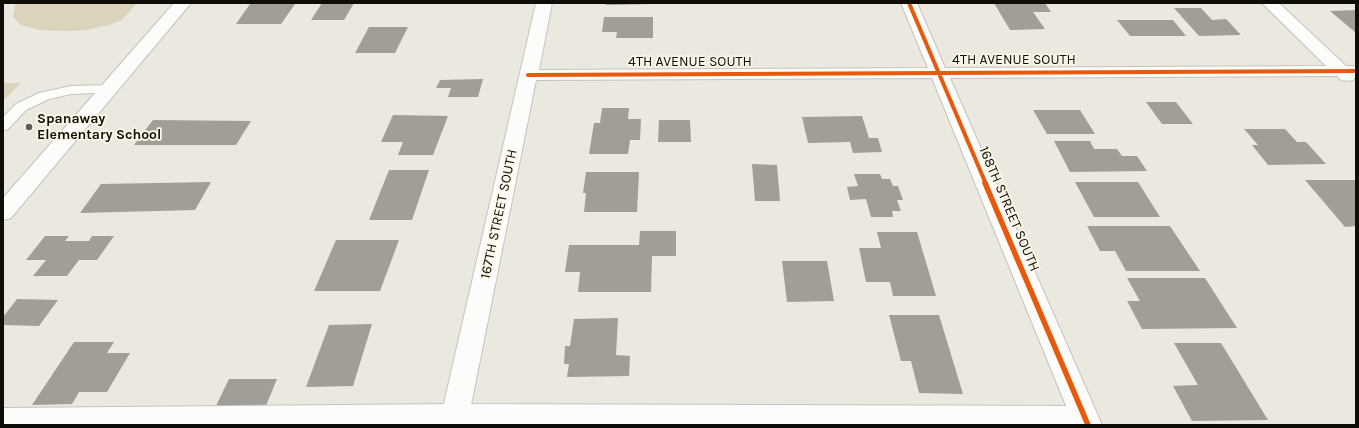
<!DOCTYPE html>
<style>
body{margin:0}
#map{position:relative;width:1359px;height:428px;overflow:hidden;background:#ebe8df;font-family:Karla,sans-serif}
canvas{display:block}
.frame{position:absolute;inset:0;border:4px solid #0f0d08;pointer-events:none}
</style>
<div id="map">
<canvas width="1359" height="428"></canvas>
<div class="frame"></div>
</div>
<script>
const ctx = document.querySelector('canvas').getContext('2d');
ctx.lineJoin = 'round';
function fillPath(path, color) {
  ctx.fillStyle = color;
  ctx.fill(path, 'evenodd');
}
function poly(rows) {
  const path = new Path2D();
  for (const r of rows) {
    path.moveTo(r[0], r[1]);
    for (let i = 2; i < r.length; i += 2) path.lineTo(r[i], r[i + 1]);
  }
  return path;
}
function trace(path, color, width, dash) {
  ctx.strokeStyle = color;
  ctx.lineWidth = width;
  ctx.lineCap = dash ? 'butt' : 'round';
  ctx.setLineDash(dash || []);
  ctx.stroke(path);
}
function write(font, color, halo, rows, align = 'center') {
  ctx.font = font + ' Karla,sans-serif';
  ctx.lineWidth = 3.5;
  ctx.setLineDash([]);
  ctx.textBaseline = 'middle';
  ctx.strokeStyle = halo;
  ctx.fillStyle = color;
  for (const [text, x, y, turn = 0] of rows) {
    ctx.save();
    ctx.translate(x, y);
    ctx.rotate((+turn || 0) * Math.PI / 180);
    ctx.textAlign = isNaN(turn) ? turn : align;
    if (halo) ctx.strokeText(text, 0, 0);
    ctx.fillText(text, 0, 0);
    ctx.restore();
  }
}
const green = poly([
 [17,3,137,3,122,20,109,25,87,30,65,31,40,30,21,25,13,17,15,5],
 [3,83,21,83,3,101]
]);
const building = poly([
 [322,3,354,3,344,20,311,20],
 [606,3,654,3,654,4,606,5],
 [994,3,1045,3,1051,12,1033,12,1045,29,1010,30],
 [250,4,295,4,281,24,236,24],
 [1174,8,1201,8,1212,20,1226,19,1241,35,1199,36],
 [1356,10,1356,33,1330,11],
 [604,17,653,17,653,38,616,38,617,32,602,32],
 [1117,20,1173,20,1186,36,1130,36],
 [369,27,408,27,395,53,355,53],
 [483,79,478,97,448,97,451,88,436,88,440,80],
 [1146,102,1176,102,1193,124,1162,124],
 [602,108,629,108,628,119,641,119,640,140,630,140,628,154,589,154,594,123,600,123],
 [1033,110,1080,110,1095,134,1047,134],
 [393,115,448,116,433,155,398,155,403,142,381,142],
 [862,116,869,138,878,138,882,152,853,153,850,142,808,143,802,117],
 [153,120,251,121,236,145,134,145],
 [659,120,690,120,691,142,658,142],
 [1244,129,1285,129,1297,142,1306,142,1326,164,1268,165,1252,145,1258,145],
 [1054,141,1090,141,1094,149,1117,149,1122,156,1137,156,1147,171,1070,172],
 [752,164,777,165,780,201,755,201],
 [389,170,429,170,412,220,369,220],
 [586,172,639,172,637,212,584,212,586,193,583,193],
 [854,174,880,174,882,179,890,179,893,186,898,186,903,200,897,200,901,211,892,211,893,217,871,217,866,199,850,200,847,187,858,186],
 [1305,180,1356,180,1356,226,1345,227],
 [211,182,195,210,80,213,101,184],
 [1075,182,1138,182,1160,217,1094,217],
 [1087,226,1170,226,1200,271,1126,271,1115,251,1100,251],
 [640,231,676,231,676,256,652,256,651,292,578,292,580,272,565,272,569,245,639,245],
 [877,232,917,232,936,296,893,296,890,282,866,282,859,248,881,248],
 [45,236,69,236,65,241,89,241,92,236,114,236,97,260,79,260,67,276,33,276,46,260,26,260],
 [336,240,399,240,380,291,314,291],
 [782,261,827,261,834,301,787,302],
 [1127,278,1205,278,1237,328,1142,329,1127,301,1140,301],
 [17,299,58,300,39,326,3,325,3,317],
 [889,315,939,315,963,394,919,393,911,361,901,361],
 [618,318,616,355,630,356,629,376,567,377,569,364,564,364,565,346,570,346,574,319],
 [372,324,353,386,306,387,329,325],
 [74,342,114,342,107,353,130,353,107,392,79,392,72,404,32,405],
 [1174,343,1221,343,1268,420,1192,421,1173,386,1198,385],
 [229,379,277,379,265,408,215,408]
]);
const service = poly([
 [109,85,114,86,116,89,114,92,71,94,49,99,26,110,8,129,3,131,3,117,16,104,39,93,71,86,109,85],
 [456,404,1084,406,1092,409,1095,416,1092,423,1086,425,456,424,3,425,3,408,456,404]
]);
const minor = poly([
 [174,3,191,3,11,218,3,220,3,198,174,3],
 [536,3,552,3,539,70,928,68,901,3,917,3,945,68,1326,66,1262,3,1279,3,1346,66,1356,66,1356,76,1353,80,1347,81,1341,80,1337,76,950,78,1102,425,1074,425,932,78,536,80,467,425,439,425,536,3]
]);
const cyclewayFar1 = poly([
 [909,3,986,184],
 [528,75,1356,71]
]);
const cycleway = poly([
 [985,183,1088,425]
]);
const markers = [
 [29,127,4,"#5c5a53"]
];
const streetNames = [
 ["4TH AVENUE SOUTH",1014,60],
 ["4TH AVENUE SOUTH",690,62],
 ["168TH STREET SOUTH",1009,209,67],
 ["167TH STREET SOUTH",499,214,-78]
];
const poiNames = [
 ["Spanaway",37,119],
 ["Elementary School",37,135]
];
fillPath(green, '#dcd3bd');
fillPath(building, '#a09e97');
trace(service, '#c5c3bc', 2);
trace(minor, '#c5c3bc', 2);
fillPath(service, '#fcfcfa');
fillPath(minor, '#fcfcfa');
trace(cyclewayFar1, '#e8590c', 4);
trace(cycleway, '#e8590c', 5.5);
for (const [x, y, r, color] of markers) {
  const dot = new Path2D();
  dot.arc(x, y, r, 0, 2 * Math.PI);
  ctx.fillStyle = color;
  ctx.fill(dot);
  trace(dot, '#fdf7e8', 1.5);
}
write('14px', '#0f0d08', '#fdf7e8', streetNames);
write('bold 14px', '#0f0d08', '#fdf7e8', poiNames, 'left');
</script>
